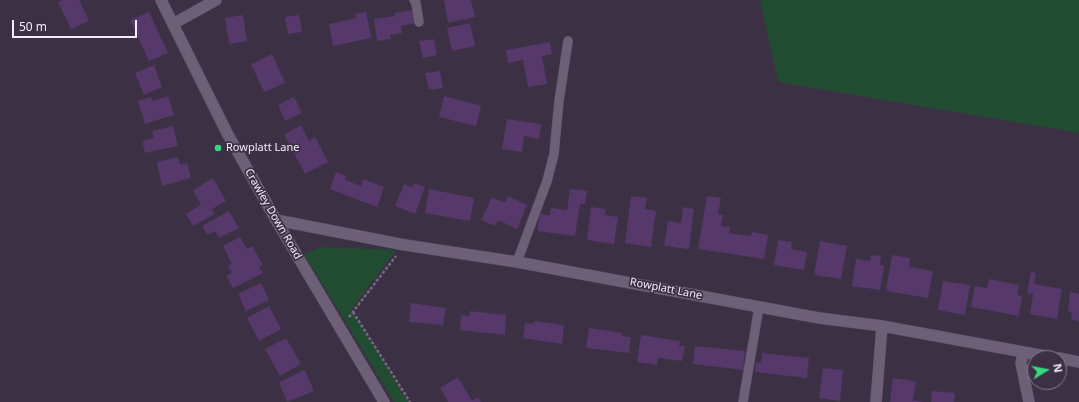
<!DOCTYPE html>
<style>
body{margin:0}
#map{position:relative;width:1079px;height:402px;overflow:hidden;background:#3c3045;font-family:"Noto Sans",sans-serif}
canvas{display:block}
.north{position:absolute;left:1027px;top:350px;width:40px;height:40px;box-sizing:border-box;background:#3c3045;border:1px solid #867b8d;border-radius:50%;rotate:80deg;font-size:11px;font-weight:700;line-height:16px;text-align:center;color:#f4ecfa}
.north::after{content:'';display:block;margin:auto;width:14px;height:18px;background:#35d881;clip-path:polygon(50% 0,100% 100%,50% 72%,0 100%)}
.scale{position:absolute;left:12px;top:20px;width:125px;height:18px;box-sizing:border-box;border:2px solid #f4ecfa;border-top:0;padding-left:5px;font-size:12px;line-height:14px;white-space:nowrap;color:#f4ecfa;-webkit-text-stroke:3px #3c3045;paint-order:stroke}
</style>
<div id="map">
<canvas width="1079" height="402"></canvas>
<div class="north">N</div>
<div class="scale">50 m</div>
</div>
<script>
const ctx = document.querySelector('canvas').getContext('2d');
ctx.lineJoin = 'round';
function fillPath(path, color) {
  ctx.fillStyle = color;
  ctx.fill(path, 'evenodd');
}
function poly(rows) {
  const path = new Path2D();
  for (const r of rows) {
    path.moveTo(r[0], r[1]);
    for (let i = 2; i < r.length; i += 2) path.lineTo(r[i], r[i + 1]);
  }
  return path;
}
function trace(path, color, width, dash) {
  ctx.strokeStyle = color;
  ctx.lineWidth = width;
  ctx.lineCap = dash ? 'butt' : 'round';
  ctx.setLineDash(dash || []);
  ctx.stroke(path);
}
function write(font, color, halo, rows, align = 'center') {
  ctx.font = font + ' "Noto Sans",sans-serif';
  ctx.lineWidth = 3.5;
  ctx.setLineDash([]);
  ctx.textBaseline = 'middle';
  ctx.strokeStyle = halo;
  ctx.fillStyle = color;
  for (const [text, x, y, turn = 0] of rows) {
    ctx.save();
    ctx.translate(x, y);
    ctx.rotate((+turn || 0) * Math.PI / 180);
    ctx.textAlign = isNaN(turn) ? turn : align;
    if (halo) ctx.strokeText(text, 0, 0);
    ctx.fillText(text, 0, 0);
    ctx.restore();
  }
}
const green = poly([
 [760,0,1079,0,1079,133,778,82],
 [321,247,396,250,351,310,408,402,394,402,304,254]
]);
const building = poly([
 [63,0,79,0,89,21,71,29,58,2],
 [444,0,471,0,475,17,448,23],
 [413,10,415,23,401,26,402,33,390,35,391,39,377,41,374,19,395,16,395,13],
 [149,12,168,53,149,61,130,20],
 [366,12,371,38,333,46,329,24,356,18,355,14],
 [243,15,247,41,229,44,225,18],
 [299,15,302,32,288,34,285,17],
 [470,23,475,46,452,51,447,28],
 [434,39,437,55,423,58,419,41],
 [550,42,552,54,542,56,547,84,528,87,523,60,508,63,506,50],
 [272,54,285,83,264,92,251,64],
 [154,65,162,87,144,95,135,73],
 [440,71,443,88,429,90,425,73],
 [168,96,174,115,145,124,138,101,151,97,152,101],
 [444,96,481,106,476,126,439,117],
 [294,97,302,113,285,121,278,105],
 [507,119,541,124,539,139,524,136,522,152,502,149],
 [301,125,309,141,315,137,328,162,305,174,284,134],
 [173,126,178,146,145,153,142,141,154,138,152,131],
 [178,157,180,165,187,163,191,178,162,186,157,162],
 [336,172,346,176,345,180,361,186,363,179,384,187,377,207,330,189],
 [213,178,226,201,212,209,215,214,193,226,186,214,201,205,193,190],
 [414,183,425,187,415,214,395,206,404,184,412,187],
 [429,189,474,198,470,221,425,213],
 [570,189,587,191,585,204,580,204,575,236,537,231,540,214,550,215,551,208,567,210],
 [508,196,527,205,517,229,498,220,495,226,481,220,492,197,505,203],
 [631,196,647,198,645,209,656,211,651,247,625,243],
 [707,196,721,198,718,214,723,215,721,226,730,227,729,233,751,236,752,232,768,235,764,259,698,249],
 [591,207,606,209,605,215,618,217,614,244,587,240],
 [683,207,694,209,689,249,664,246,668,221,681,223],
 [229,211,239,228,219,238,215,231,207,235,202,226],
 [240,237,247,249,252,246,263,265,259,267,263,273,233,288,226,276,232,273,228,266,232,264,223,246],
 [778,240,792,242,791,249,807,252,804,270,774,265],
 [820,241,847,246,841,279,814,275],
 [871,255,881,256,880,265,884,266,880,290,852,286,856,259,870,261],
 [892,255,910,258,909,267,933,271,928,298,886,291],
 [1031,272,1036,273,1034,284,1062,289,1057,319,1030,314,1033,294,1027,293],
 [989,279,1019,285,1017,295,1022,296,1019,316,971,307,975,286,987,288],
 [943,281,970,285,965,315,938,310],
 [261,283,269,300,246,311,238,294],
 [1070,292,1079,294,1079,321,1071,319,1072,312,1068,311],
 [411,303,446,308,443,325,409,322],
 [269,306,281,329,259,341,247,318],
 [470,311,506,315,505,335,460,330,461,315,469,316],
 [534,321,564,325,562,344,523,338,525,323,533,324],
 [589,328,622,333,622,336,631,337,629,353,586,348],
 [641,335,680,341,679,346,685,346,682,361,658,358,657,365,637,362],
 [286,338,301,364,280,376,265,349],
 [695,346,745,351,743,370,693,364],
 [762,353,809,358,807,378,755,372,756,362,761,363],
 [823,368,843,370,840,401,819,398],
 [305,370,314,391,287,402,279,382],
 [458,377,472,401,478,397,481,402,448,402,440,388],
 [893,378,916,381,913,400,922,402,890,402],
 [932,391,955,393,954,402,931,402]
]);
const path = poly([
 [353,312,410,402],
 [349,317,396,256]
]);
const service = poly([
 [414,0,416,3,419,22],
 [517,262,547,181,554,154,559,101,568,41],
 [743,402,759,307]
]);
const minor = poly([
 [173,24,216,0],
 [276,220,405,245,517,262,819,318,882,326,1056,358],
 [1023,353,1021,363,1029,402],
 [1059,358,1079,362],
 [876,402,882,326]
]);
const tertiary = poly([
 [161,0,227,133,276,220,384,402]
]);
const markers = [
 [218,148,4,"#35d881"]
];
const poiNames = [
 ["Rowplatt Lane",226,148]
];
const streetNames = [
 ["Crawley Down Road",273,214,60],
 ["Rowplatt Lane",666,289,11]
];
fillPath(green, '#224c32');
fillPath(building, '#56386a');
trace(service, '#594e61', 10);
trace(minor, '#594e61', 12);
trace(tertiary, '#594e61', 12);
trace(path, '#756a7d', 2.5, [3, 2]);
trace(service, '#6c5f77', 9);
trace(minor, '#6c5f77', 11);
trace(tertiary, '#6c5f77', 11);
for (const [x, y, r, color] of markers) {
  const dot = new Path2D();
  dot.arc(x, y, r, 0, 2 * Math.PI);
  ctx.fillStyle = color;
  ctx.fill(dot);
  trace(dot, '#3c3045', 1.5);
}
write('11px', '#f4ecfa', '#3c3045', poiNames, 'left');
write('11px', '#f4ecfa', '#3c3045', streetNames);
</script>
